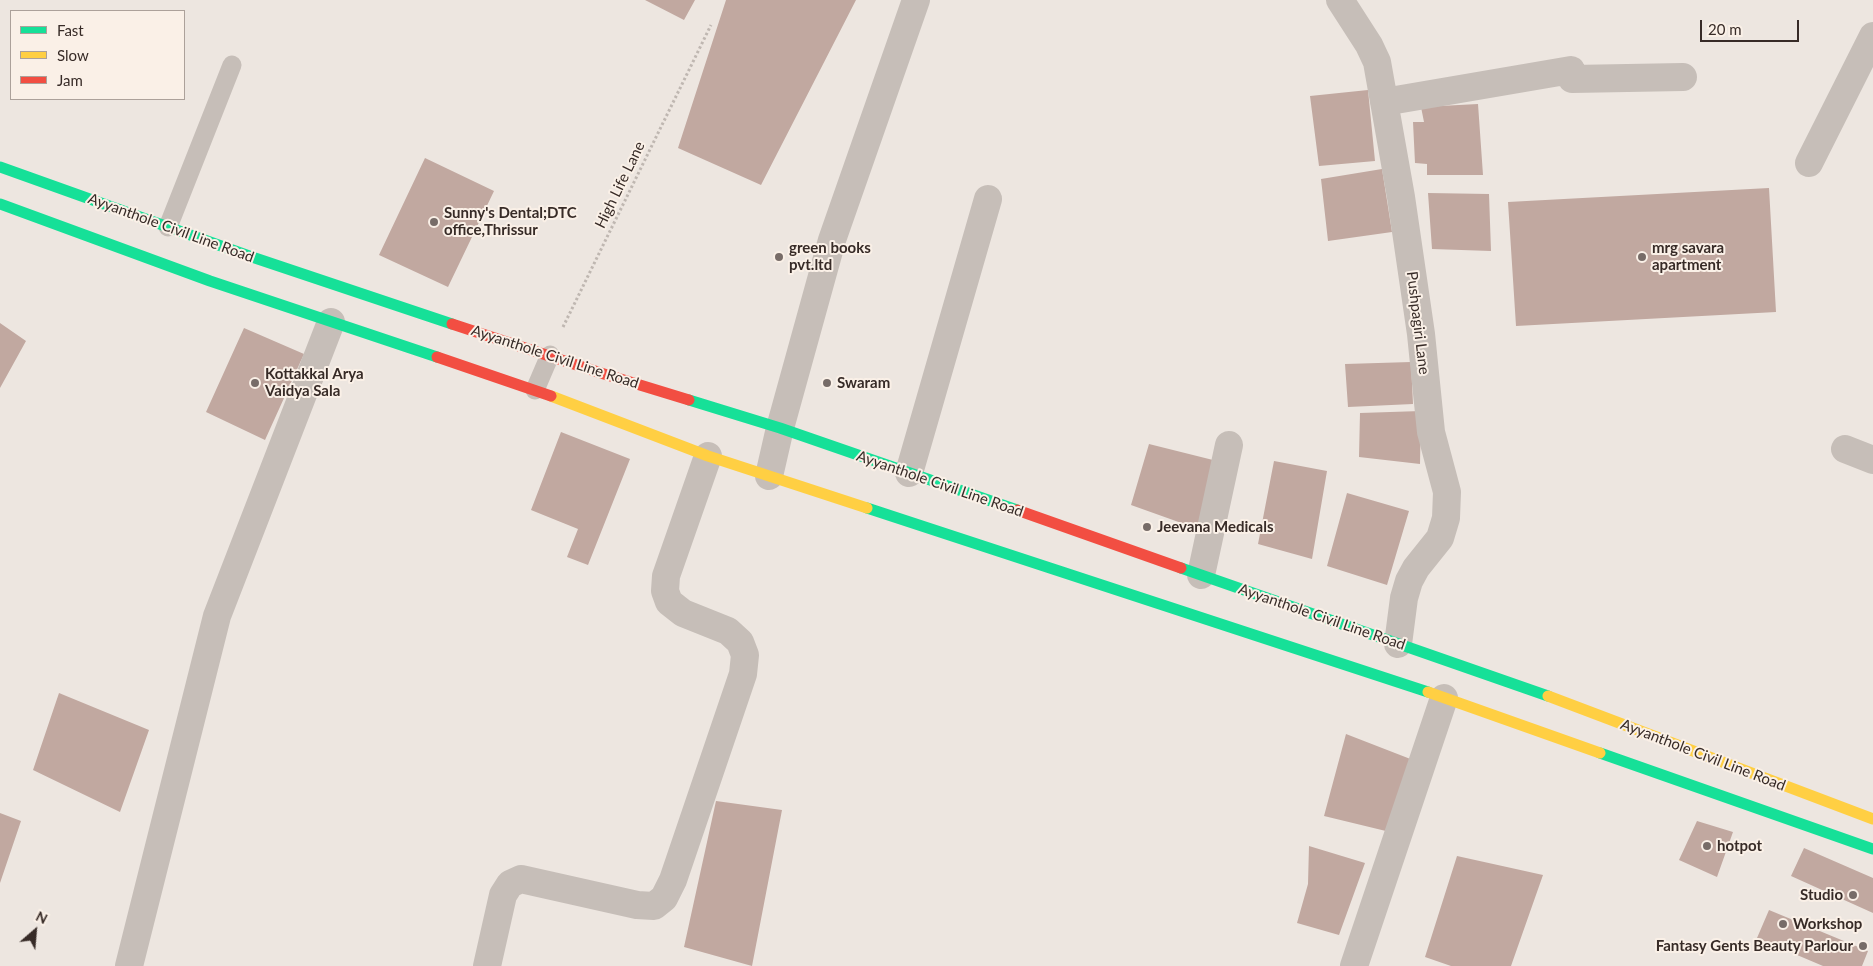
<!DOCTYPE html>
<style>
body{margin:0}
#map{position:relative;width:1873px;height:966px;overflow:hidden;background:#ede6e0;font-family:Lato,sans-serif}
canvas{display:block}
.legend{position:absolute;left:10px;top:10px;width:175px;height:90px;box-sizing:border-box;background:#faf0e7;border:1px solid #aca19a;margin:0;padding:6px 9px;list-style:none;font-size:15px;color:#372b27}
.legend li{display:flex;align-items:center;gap:10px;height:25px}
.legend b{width:25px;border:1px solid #aca19a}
.north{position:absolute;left:10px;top:906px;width:50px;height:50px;-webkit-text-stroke:4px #faf0e7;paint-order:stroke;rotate:27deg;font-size:14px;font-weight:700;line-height:20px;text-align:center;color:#372b27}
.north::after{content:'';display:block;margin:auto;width:18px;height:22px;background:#372b27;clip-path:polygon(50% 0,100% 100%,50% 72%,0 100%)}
.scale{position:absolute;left:1700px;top:20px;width:99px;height:22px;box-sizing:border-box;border:2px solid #372b27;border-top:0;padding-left:6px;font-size:15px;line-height:18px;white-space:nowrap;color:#372b27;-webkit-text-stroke:4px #faf0e7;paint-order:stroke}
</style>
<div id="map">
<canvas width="1873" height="966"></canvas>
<ul class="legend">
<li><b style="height:6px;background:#16e098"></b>Fast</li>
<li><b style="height:6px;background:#ffcf43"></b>Slow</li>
<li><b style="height:6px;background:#f24e42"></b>Jam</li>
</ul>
<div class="north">N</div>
<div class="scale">20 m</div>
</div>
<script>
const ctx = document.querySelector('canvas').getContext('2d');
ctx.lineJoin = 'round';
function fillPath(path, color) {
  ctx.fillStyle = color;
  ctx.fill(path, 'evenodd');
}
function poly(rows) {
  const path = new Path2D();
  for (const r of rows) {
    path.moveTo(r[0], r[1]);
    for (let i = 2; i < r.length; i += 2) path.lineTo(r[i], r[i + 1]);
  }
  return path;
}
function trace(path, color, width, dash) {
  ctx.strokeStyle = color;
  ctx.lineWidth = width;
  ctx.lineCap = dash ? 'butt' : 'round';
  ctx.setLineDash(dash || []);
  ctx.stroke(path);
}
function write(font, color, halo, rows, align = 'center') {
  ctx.font = font + ' Lato,sans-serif';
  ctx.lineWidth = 4;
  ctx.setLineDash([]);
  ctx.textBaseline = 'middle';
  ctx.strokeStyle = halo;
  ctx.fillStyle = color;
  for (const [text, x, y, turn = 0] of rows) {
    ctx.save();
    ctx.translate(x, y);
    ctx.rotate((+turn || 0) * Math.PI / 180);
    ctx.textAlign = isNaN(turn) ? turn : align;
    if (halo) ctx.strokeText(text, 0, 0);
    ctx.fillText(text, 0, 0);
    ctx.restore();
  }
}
const building = poly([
 [645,0,695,0,684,20],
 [726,0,856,0,761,185,678,148],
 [1368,90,1375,161,1319,166,1310,96],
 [1478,104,1483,175,1427,175,1427,164,1415,163,1413,122,1424,122,1421,107],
 [425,158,494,191,448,287,379,255],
 [1382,169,1392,232,1328,241,1321,179],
 [1769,188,1776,312,1516,326,1508,202],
 [1428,193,1489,194,1491,251,1432,249],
 [0,323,26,341,0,388],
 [244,328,304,354,265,440,206,412],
 [1411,362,1413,404,1348,407,1345,364],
 [1421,411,1420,464,1359,457,1360,413],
 [561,432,630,459,588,565,567,557,578,529,531,510],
 [1149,444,1217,461,1201,530,1131,505],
 [1274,461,1327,471,1312,559,1258,544],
 [1347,493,1409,511,1387,585,1327,566],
 [59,693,149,730,120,812,33,770],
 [1346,734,1413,760,1390,832,1324,816],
 [716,801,782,810,752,966,684,947],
 [0,813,21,821,0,883],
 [1697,821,1733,832,1717,877,1679,860],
 [1309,846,1365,863,1339,935,1297,923,1308,884],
 [1804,848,1873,878,1873,913,1791,876],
 [1457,856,1543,875,1511,966,1451,966,1425,957],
 [1769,910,1868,951,1862,966,1823,966,1757,938]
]);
const path = poly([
 [563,327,711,25]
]);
const lane = poly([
 [168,227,232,65],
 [535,390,550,355]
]);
const street = poly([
 [1340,0,1369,45,1377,62,1401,197,1421,334,1431,432,1447,492,1446,518,1440,538,1416,568,1409,581,1404,598,1398,644],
 [1384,102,1571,70,1572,79,1683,77],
 [1809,163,1873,36],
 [1845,449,1873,460],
 [909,473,988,199],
 [769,476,780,428,832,240,916,0],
 [1201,575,1229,445],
 [129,966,217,616,331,322],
 [487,966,503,895,510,884,521,879,637,905,654,906,664,898,673,880,743,674,745,655,740,642,728,631,683,613,669,602,665,591,666,576,708,456],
 [1354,966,1444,698]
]);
const fast = poly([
 [0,167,252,257,452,324],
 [0,204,210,281,437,357],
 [689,400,780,428,1017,510],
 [867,508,1428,692],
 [1181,568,1548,696],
 [1600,753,1873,849]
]);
const slow = poly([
 [551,396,708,456,867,508],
 [1428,692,1600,753],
 [1548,696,1873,819]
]);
const jam = poly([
 [452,324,604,374,689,400],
 [437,357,551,396],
 [1017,510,1181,568]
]);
const markers = [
 [434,222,5,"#776c68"],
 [779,257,5,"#776c68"],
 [1642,257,5,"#776c68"],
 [255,383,5,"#776c68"],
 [827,383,5,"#776c68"],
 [1147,527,5,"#776c68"],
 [1707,846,5,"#776c68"],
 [1853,895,5,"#776c68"],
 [1783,924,5,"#776c68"],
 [1863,946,5,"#776c68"]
];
const streetNames = [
 ["High Life Lane",620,185,-64],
 ["Ayyanthole Civil Line Road",171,228,20],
 ["Pushpagiri Lane",1418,323,83],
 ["Ayyanthole Civil Line Road",555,357,18],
 ["Ayyanthole Civil Line Road",940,484,19],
 ["Ayyanthole Civil Line Road",1322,617,19],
 ["Ayyanthole Civil Line Road",1703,755,21]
];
const poiNames = [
 ["Sunny's Dental;DTC",444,213],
 ["office,Thrissur",444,230],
 ["green books",789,248],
 ["pvt.ltd",789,265],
 ["mrg savara",1652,248],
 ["apartment",1652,265],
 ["Kottakkal Arya",265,374],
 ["Vaidya Sala",265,391],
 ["Swaram",837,383],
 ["Jeevana Medicals",1157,527],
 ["hotpot",1717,846],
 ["Studio",1843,895,"right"],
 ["Workshop",1793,924],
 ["Fantasy Gents Beauty Parlour",1853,946,"right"]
];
fillPath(building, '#c1a8a0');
trace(path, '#bfb7b1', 3, [2.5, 2.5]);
trace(lane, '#c6beb8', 19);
trace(street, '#c6beb8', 28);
trace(fast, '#16e098', 11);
trace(slow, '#ffcf43', 11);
trace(jam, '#f24e42', 11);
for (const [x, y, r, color] of markers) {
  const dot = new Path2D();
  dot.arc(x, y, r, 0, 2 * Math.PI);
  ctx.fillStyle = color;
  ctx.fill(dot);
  trace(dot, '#faf0e7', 2);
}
write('15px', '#372b27', '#faf0e7', streetNames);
write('bold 15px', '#372b27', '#faf0e7', poiNames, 'left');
</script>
